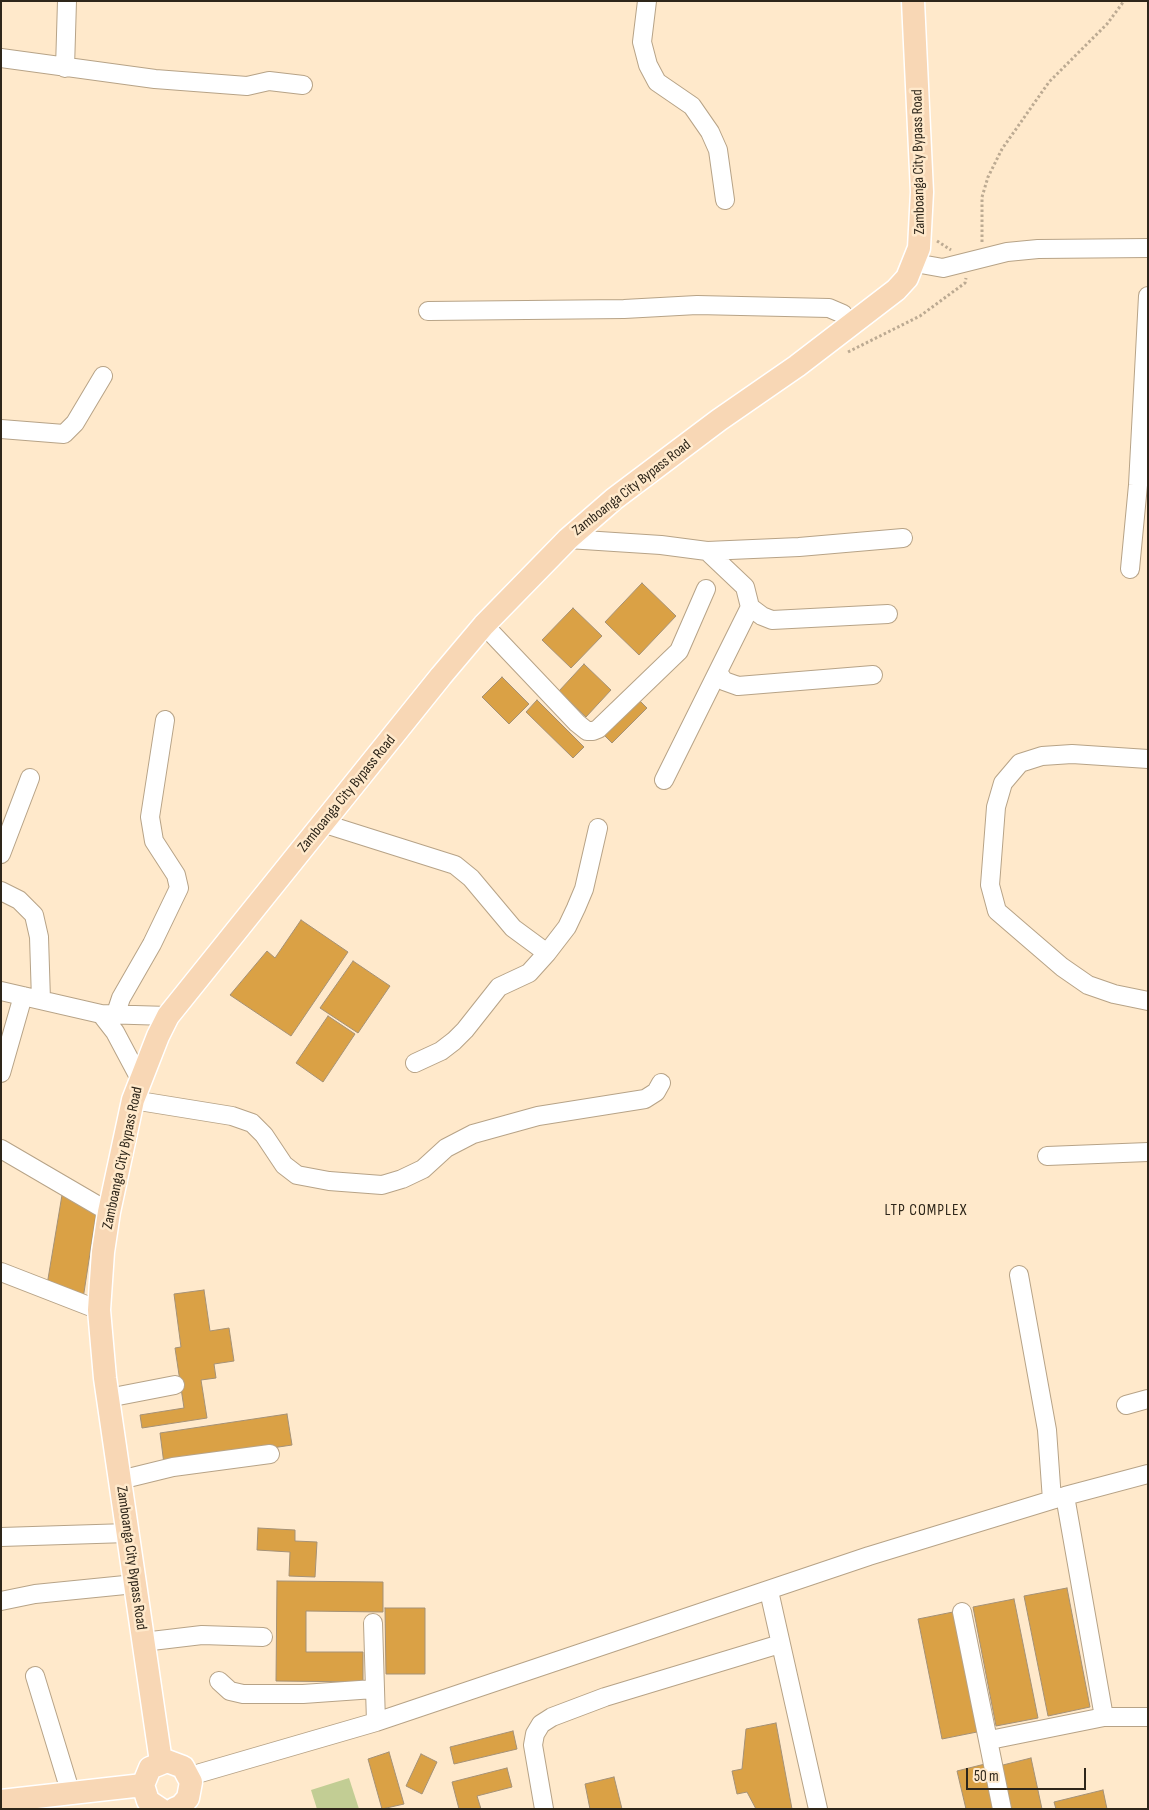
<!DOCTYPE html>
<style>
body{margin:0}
#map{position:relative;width:1149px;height:1810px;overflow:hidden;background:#ffe9cb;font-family:"Sofia Sans Condensed",sans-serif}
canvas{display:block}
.frame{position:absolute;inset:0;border:2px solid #2e261a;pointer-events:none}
.scale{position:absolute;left:966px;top:1768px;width:120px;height:22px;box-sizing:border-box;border:2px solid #2e261a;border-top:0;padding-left:6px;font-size:15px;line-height:18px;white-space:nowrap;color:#2e261a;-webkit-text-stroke:4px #ffe9cb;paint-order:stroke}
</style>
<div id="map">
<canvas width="1149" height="1810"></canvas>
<div class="frame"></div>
<div class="scale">50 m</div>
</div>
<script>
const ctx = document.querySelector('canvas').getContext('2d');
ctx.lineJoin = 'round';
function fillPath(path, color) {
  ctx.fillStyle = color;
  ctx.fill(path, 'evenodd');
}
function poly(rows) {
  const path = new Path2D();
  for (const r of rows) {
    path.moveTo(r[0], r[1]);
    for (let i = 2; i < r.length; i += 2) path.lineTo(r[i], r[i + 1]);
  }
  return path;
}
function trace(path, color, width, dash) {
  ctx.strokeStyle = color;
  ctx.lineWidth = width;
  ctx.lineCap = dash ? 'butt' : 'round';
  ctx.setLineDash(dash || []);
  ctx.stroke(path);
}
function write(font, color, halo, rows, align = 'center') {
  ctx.font = font + ' "Sofia Sans Condensed",sans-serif';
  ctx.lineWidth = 5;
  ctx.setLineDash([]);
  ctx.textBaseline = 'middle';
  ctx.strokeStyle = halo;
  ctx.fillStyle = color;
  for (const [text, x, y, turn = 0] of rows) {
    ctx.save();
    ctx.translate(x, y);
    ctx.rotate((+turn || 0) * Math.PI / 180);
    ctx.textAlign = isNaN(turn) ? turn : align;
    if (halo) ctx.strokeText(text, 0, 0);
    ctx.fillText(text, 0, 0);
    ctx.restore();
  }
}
const green = poly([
 [349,1778,359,1809,317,1809,311,1790]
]);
const building = poly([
 [642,583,676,616,639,655,605,622,642,583],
 [573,608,602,636,571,668,542,640,573,608],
 [584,664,611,690,586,717,559,691,584,664],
 [502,677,529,704,509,724,482,697,502,677],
 [637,698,647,708,612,743,602,733,637,698],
 [537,700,584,747,573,758,526,712,537,700],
 [301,920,348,952,291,1036,230,995,267,951,275,958,301,920],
 [353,961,390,986,358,1033,320,1008,353,961],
 [328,1016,355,1034,323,1082,296,1063,328,1016],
 [62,1195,96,1214,83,1299,47,1285,62,1195],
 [204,1290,210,1331,229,1328,234,1361,214,1364,216,1378,201,1380,207,1418,142,1428,140,1415,184,1408,175,1348,181,1347,174,1294,204,1290],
 [287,1414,292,1445,164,1464,160,1433,287,1414],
 [258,1528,295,1530,295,1541,317,1542,315,1577,289,1576,290,1552,257,1550,258,1528],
 [277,1581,383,1582,383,1612,306,1611,306,1652,363,1652,363,1682,276,1681,277,1581],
 [1067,1588,1090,1707,1048,1716,1024,1596,1067,1588],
 [1014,1599,1038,1718,996,1726,973,1607,1014,1599],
 [385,1608,425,1608,425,1674,386,1674,385,1608],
 [958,1611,982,1731,942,1739,918,1619,958,1611],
 [776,1723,792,1809,756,1809,747,1792,737,1794,732,1771,742,1769,746,1729,776,1723],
 [513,1731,517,1749,454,1764,450,1747,513,1731],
 [389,1752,404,1804,382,1809,368,1759,389,1752],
 [421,1754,437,1762,422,1794,406,1786,421,1754],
 [1031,1758,1042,1809,1004,1809,995,1767,1031,1758],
 [989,1763,999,1809,966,1809,957,1771,989,1763],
 [507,1768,512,1787,477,1796,481,1809,459,1809,452,1782,507,1768],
 [614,1777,622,1809,590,1809,585,1784,614,1777],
 [1103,1790,1107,1809,1056,1809,1054,1802,1103,1790]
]);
const path = poly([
 [937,241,951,250],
 [982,242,982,197,988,177,1002,149,1049,82,1107,24,1124,1],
 [848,352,920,316,965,283,966,278]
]);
const minor = poly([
 [647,1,642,42,648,65,657,82,692,106,710,132,718,150,725,200],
 [1,58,155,79,247,86,269,81,303,85],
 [65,68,67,1],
 [915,263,943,268,1007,252,1038,249,1148,248],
 [428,311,624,309,697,305,829,308,843,314,849,324],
 [1,429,64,434,75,423,103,376],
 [568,539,661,545,707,551,799,547,903,538],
 [707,551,745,587,750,607,762,616,772,620,888,614],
 [1130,569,1138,485,1148,296],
 [484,625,577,723,587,731,593,731,598,729,679,651,706,589],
 [718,672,724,681,738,686,873,675],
 [1148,759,1072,754,1042,756,1020,763,1003,783,996,807,990,885,997,911,1062,967,1088,985,1114,994,1148,1001],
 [664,780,750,607],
 [322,823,455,865,471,878,513,928,547,953],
 [1,854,30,778],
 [1,891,19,900,34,915,39,937,41,1000],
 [1,991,101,1014,168,1016],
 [101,1014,115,1032,140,1079],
 [115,1016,121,998,152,944,179,888,176,875,154,841,150,817,165,720],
 [415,1063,441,1051,454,1041,465,1030,499,987,529,973,547,953,567,927,576,908,584,889,598,828],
 [1,1073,23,996],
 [133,1100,232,1116,252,1123,264,1135,284,1165,297,1175,329,1181,382,1185,402,1179,423,1169,446,1148,473,1134,538,1116,645,1099,656,1092,661,1083],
 [1,1149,109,1212],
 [1047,1156,1148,1152],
 [1,1272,99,1310],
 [1019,1275,1047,1430,1052,1500],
 [108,1398,175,1385],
 [1126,1405,1148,1399],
 [120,1480,173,1467,270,1454],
 [1065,1496,1104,1717],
 [1,1537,128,1533],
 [769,1591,818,1809],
 [1,1601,35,1594,135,1584],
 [962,1612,1002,1809],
 [373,1623,376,1722],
 [143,1642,202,1635,263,1637],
 [35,1676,71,1794],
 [219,1681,230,1691,243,1694,303,1694,374,1689],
 [990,1740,1104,1717,1148,1717],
 [190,1776,376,1722,869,1556,1065,1496,1148,1474],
 [544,1809,533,1745,535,1734,541,1724,552,1717,605,1697,780,1644]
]);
const major = poly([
 [161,1762,105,1378,99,1310,103,1252,109,1212,133,1100,158,1036,168,1016,441,676,484,625,568,539,614,499,719,420,797,366,896,290,907,278,919,248,922,192,913,1],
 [1,1801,143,1785],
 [160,1809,148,1801,143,1785,150,1768,167,1761,183,1767,191,1782,188,1798,181,1806,174,1809]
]);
const streetNames = [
 ["Zamboanga City Bypass Road",919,162,-91],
 ["Zamboanga City Bypass Road",632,488,-38],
 ["Zamboanga City Bypass Road",347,794,-51],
 ["Zamboanga City Bypass Road",123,1158,-78],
 ["Zamboanga City Bypass Road",131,1558,82]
];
const neighbourhoodNames = [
 ["LTP COMPLEX",926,1211]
];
fillPath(green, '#c2cd94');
fillPath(building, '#daa145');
trace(building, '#a59176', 1);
trace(minor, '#b7a387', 20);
trace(major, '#fff', 25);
trace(path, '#bcaa92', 3, [2.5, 2.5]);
trace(minor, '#fff', 18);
trace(major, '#f8d7b5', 22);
write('15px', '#2e261a', '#ffe9cb', streetNames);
ctx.letterSpacing = '1px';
write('16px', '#2e261a', '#ffe9cb', neighbourhoodNames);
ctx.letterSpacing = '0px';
</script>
